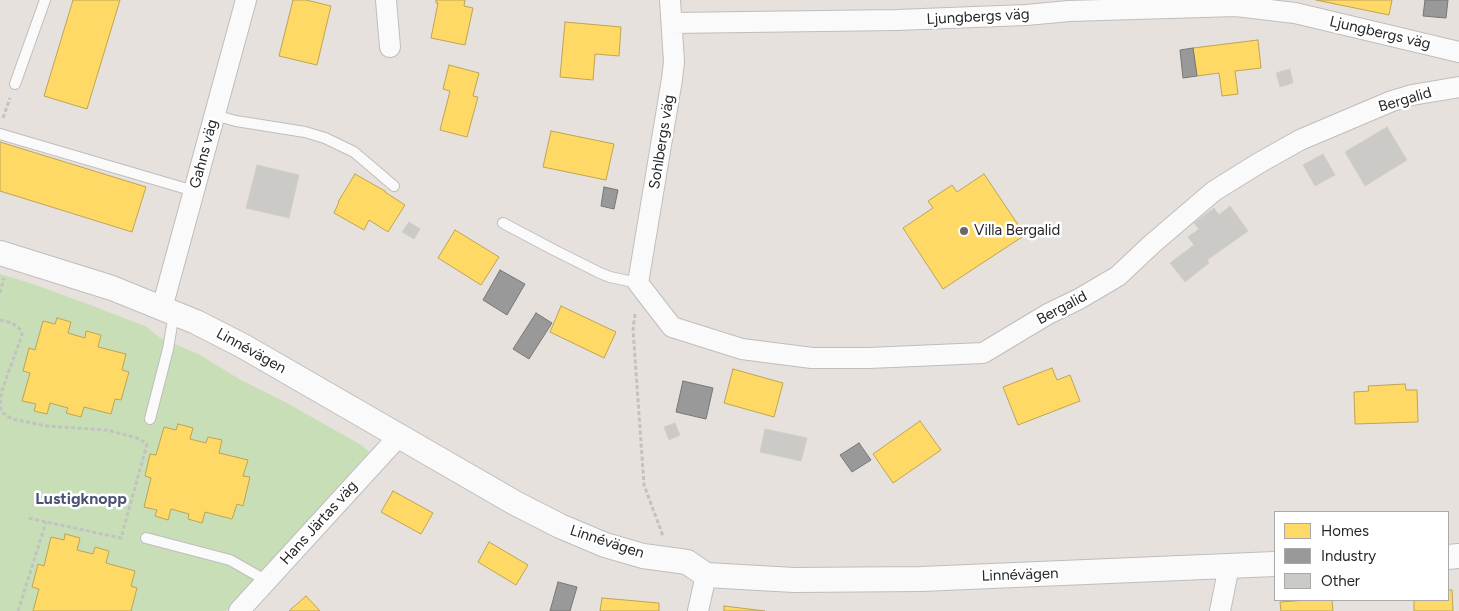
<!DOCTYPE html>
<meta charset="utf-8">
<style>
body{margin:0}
#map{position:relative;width:1459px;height:611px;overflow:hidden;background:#e6e1dc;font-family:Figtree,sans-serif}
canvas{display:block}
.legend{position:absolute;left:1274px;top:511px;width:175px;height:90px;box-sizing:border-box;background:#fff;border:1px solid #a9a9a9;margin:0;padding:6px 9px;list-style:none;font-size:15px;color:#272727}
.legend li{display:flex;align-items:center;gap:10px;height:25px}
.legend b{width:25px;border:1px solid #a9a9a9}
</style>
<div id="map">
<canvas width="1459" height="611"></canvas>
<ul class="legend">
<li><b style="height:14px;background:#ffd966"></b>Homes</li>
<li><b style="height:14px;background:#999"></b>Industry</li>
<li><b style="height:14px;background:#cccac6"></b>Other</li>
</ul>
</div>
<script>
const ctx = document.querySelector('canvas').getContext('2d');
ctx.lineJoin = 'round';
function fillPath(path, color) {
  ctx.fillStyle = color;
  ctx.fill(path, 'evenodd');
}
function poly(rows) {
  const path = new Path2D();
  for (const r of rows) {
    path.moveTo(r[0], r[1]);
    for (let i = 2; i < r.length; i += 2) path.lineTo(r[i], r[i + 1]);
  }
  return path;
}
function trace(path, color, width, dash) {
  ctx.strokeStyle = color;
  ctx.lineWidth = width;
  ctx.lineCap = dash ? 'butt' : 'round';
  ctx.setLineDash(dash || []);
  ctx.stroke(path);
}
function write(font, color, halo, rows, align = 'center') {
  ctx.font = font + ' Figtree,sans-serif';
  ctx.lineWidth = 5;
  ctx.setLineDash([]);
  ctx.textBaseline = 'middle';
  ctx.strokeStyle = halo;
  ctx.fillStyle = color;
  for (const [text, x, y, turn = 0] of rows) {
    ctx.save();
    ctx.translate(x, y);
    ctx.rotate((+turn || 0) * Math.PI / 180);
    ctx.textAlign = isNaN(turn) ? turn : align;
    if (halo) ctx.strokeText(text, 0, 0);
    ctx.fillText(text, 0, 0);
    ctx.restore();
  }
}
const green = poly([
 [0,274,30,283,85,303,147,327,159,337,200,355,239,379,285,402,363,446,369,452,226,611,0,611]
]);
const homes = poly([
 [73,0,120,0,87,109,44,96,73,0],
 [293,0,306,0,331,6,317,65,279,56,293,0],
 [436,0,465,0,464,6,473,8,465,45,431,38,438,3,436,3,436,0],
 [1316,0,1392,0,1389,15,1316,0],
 [565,22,621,27,619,56,595,54,593,80,560,77,565,22],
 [1258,40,1261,68,1235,71,1238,94,1222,96,1219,73,1197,76,1193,48,1258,40],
 [449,65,479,73,473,96,478,97,467,137,440,130,450,91,443,89,449,65],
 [551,131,614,144,606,180,543,167,551,131],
 [0,142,146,187,132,232,0,191,0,142],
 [355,174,385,191,385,192,405,205,388,232,369,220,364,230,334,213,339,202,338,202,355,174],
 [984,174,1025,235,943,289,903,228,933,208,928,201,952,185,957,192,984,174],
 [455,230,499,257,481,285,438,258,455,230],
 [561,306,616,332,604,358,550,332,561,306],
 [57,318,71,322,68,333,85,338,86,331,101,335,98,347,126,354,122,370,129,372,121,400,115,399,111,414,84,407,81,417,66,413,68,408,50,403,47,414,34,411,36,404,22,401,30,373,23,371,29,348,35,350,43,321,55,324,57,318],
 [1052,368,1057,380,1070,375,1080,401,1018,425,1003,387,1052,368],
 [733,369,783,383,774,417,724,403,733,369],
 [1405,384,1406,390,1417,390,1418,422,1355,424,1354,392,1369,391,1368,386,1405,384],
 [920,421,941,450,893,483,873,454,920,421],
 [178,424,193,428,190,439,206,443,208,437,222,440,219,453,248,460,243,476,250,477,243,506,237,504,232,519,205,512,202,523,188,519,189,514,171,509,168,520,155,516,157,510,144,507,151,478,145,476,150,454,156,455,164,427,176,430,178,424],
 [393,491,433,513,421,534,381,512,393,491],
 [65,534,80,538,77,550,93,554,95,547,109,551,106,563,135,571,131,586,137,588,131,611,33,611,39,589,32,587,38,564,44,566,51,537,64,540,65,534],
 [489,542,528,565,516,585,478,562,489,542],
 [1448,590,1452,590,1453,611,1414,611,1414,600,1448,600,1448,590],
 [306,596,320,611,289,611,306,596],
 [602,598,659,603,659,611,600,611,602,598],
 [1308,600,1332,600,1333,611,1281,611,1280,602,1308,600],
 [724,606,765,611,724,611,724,606]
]);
const industry = poly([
 [1425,0,1448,0,1446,18,1423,16,1425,0],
 [1193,48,1197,76,1183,78,1180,50,1193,48],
 [604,187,618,190,614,209,601,206,604,187],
 [500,270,525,284,507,315,483,300,500,270],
 [536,313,552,323,529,359,513,349,536,313],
 [683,381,713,388,706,419,676,412,683,381],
 [859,443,871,460,852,472,840,455,859,443],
 [558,582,577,587,570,611,550,611,558,582]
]);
const building = poly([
 [1290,69,1293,83,1280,87,1276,73,1290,69],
 [1387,127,1407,160,1365,186,1345,152,1387,127],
 [1323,154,1335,175,1315,186,1303,165,1323,154],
 [257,165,299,175,289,218,246,208,257,165],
 [1230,206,1248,231,1207,260,1209,263,1185,282,1170,263,1194,245,1188,237,1199,229,1194,223,1214,208,1219,215,1230,206],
 [409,222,420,229,414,239,402,232,409,222],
 [675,423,680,435,669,440,664,427,675,423],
 [765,429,807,438,801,461,760,452,765,429]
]);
const path = poly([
 [3,118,10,98],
 [0,293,4,278],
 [635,314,633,329,644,485,663,536],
 [0,320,12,323,21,330,22,335,1,393,0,407,3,413,12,419,47,426,107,430,137,438,147,444,121,538,28,518],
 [18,611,46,522]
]);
const service = poly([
 [15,84,45,0],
 [214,115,236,121,305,132,325,138,354,152,394,186],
 [0,134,194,191],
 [503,223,554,250,600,273,610,277,638,283],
 [150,419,168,349,174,313],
 [146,538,230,560,267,581]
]);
const minor = poly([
 [386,0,390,47],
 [670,0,674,62,672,79,638,283,672,327,742,349,812,358,869,358,983,353,1048,314,1079,299,1118,276,1152,244,1214,191,1259,163,1300,140,1392,101,1412,95,1459,87],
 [672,23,897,20,1026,15,1069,11,1236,6,1295,13,1459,52],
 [162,308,246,0],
 [239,611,399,436],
 [698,611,706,575],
 [1220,611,1229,566]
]);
const tertiary = poly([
 [0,253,112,288,196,322,243,346,515,503,560,526,605,545,643,556,687,562,706,575,794,580,921,579,1275,564],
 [1448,557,1459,556]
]);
const markers = [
 [964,231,5,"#6a6866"]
];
const streetNames = [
 ["Ljungbergs väg",978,17,-3],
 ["Ljungbergs väg",1380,33,13],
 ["Bergalid",1405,100,-16],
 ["Sohlbergs väg",662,142,-81],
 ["Gahns väg",204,154,-75],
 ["Bergalid",1062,308,-28],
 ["Linnévägen",251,351,29],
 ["Hans Järtas väg",319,523,-48],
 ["Linnévägen",607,542,18],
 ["Linnévägen",1020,575,-2]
];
const poiNames = [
 ["Villa Bergalid",974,231]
];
const neighbourhoodNames = [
 ["Lustigknopp",81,499]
];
fillPath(green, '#c8deb7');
fillPath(homes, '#ffd966');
trace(homes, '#bea453', 1);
fillPath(industry, '#999');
trace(industry, '#777', 1);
fillPath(building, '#cccac6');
trace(building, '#d1cdc9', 1);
trace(service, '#bfbdbe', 12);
trace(minor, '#bfbdbe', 22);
trace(tertiary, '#bfbdbe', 26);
trace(path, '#c2c2c1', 3, [4, 2.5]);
trace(service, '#fbfafa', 10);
trace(minor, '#fbfafa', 20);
trace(tertiary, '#fbfafa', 24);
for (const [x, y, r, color] of markers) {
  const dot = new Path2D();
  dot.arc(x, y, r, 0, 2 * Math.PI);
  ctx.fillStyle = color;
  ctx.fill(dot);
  trace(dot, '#fff', 2);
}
write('15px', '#272727', '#fff', streetNames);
write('15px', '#272727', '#fff', poiNames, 'left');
write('bold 16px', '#4c5273', '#fff', neighbourhoodNames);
</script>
